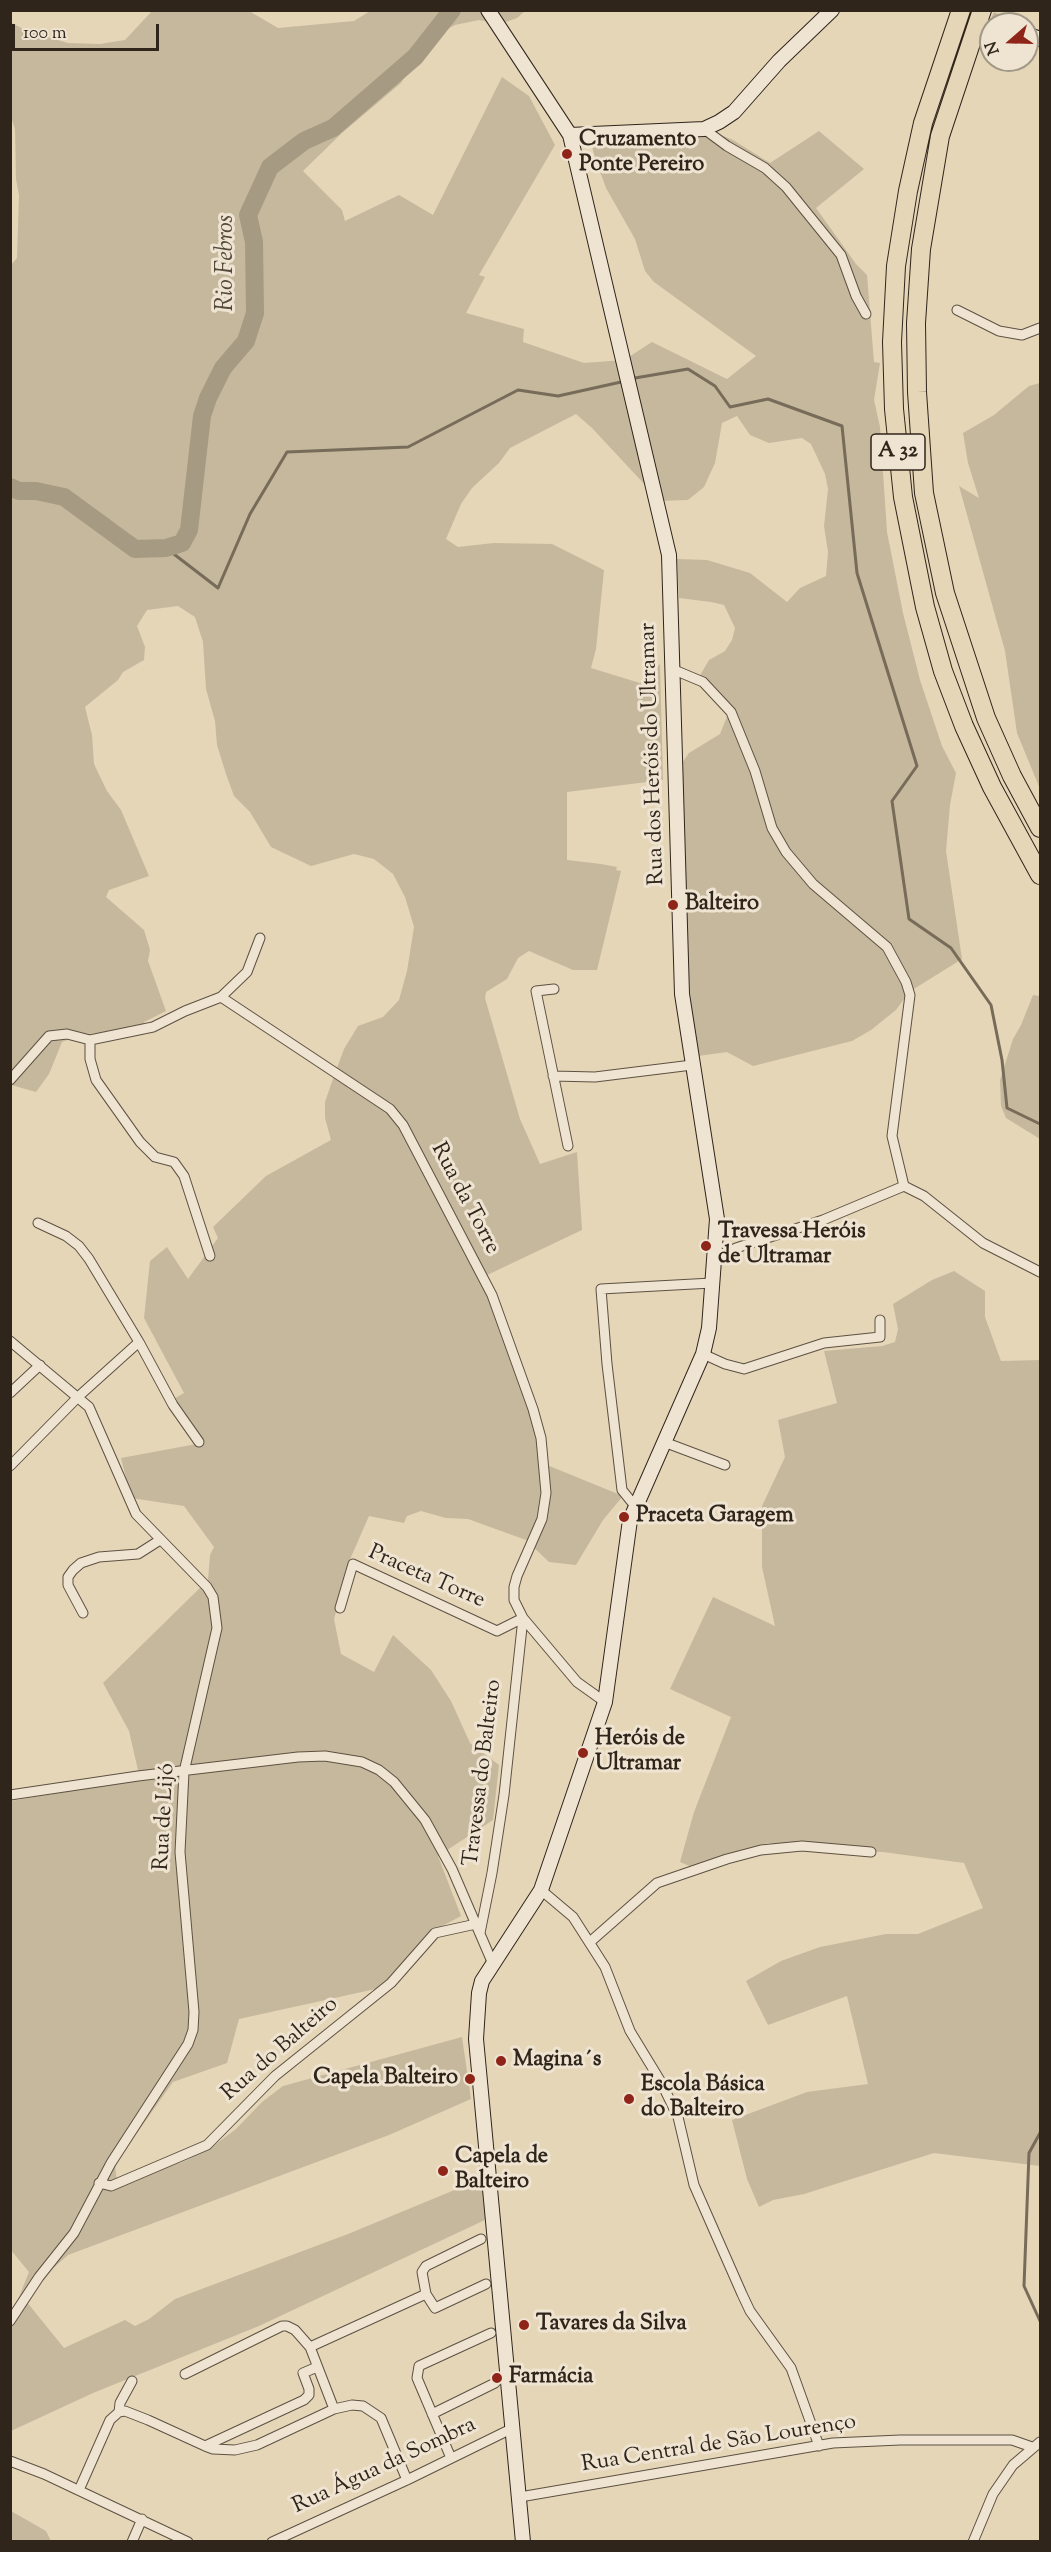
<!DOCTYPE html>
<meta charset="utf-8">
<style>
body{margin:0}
#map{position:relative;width:1051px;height:2552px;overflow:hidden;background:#e5d6b8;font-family:"Sorts Mill Goudy",serif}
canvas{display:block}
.frame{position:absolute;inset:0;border:12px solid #30251b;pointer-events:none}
.north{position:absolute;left:979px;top:12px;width:60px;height:60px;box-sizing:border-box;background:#eee4d1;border:2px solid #a29888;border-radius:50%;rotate:250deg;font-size:16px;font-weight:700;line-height:24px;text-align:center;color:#30251b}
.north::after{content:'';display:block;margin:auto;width:21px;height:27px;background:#8f2418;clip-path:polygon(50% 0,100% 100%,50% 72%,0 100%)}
.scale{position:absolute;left:12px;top:24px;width:147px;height:27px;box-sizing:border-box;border:3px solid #30251b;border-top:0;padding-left:8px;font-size:18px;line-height:21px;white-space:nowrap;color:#30251b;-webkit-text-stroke:4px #eee4d1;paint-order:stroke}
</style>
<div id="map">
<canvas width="1051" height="2552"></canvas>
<div class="frame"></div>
<div class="north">N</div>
<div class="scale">100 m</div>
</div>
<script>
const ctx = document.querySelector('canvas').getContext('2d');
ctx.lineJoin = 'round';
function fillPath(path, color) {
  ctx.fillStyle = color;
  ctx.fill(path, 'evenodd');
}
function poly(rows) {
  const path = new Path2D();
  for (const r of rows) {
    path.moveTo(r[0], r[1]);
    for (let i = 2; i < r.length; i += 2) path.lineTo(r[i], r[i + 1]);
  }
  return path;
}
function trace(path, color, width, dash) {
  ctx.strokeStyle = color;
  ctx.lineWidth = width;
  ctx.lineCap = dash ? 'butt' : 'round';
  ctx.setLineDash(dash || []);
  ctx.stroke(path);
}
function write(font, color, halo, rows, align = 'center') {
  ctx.font = font + ' "Sorts Mill Goudy",serif';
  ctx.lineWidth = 6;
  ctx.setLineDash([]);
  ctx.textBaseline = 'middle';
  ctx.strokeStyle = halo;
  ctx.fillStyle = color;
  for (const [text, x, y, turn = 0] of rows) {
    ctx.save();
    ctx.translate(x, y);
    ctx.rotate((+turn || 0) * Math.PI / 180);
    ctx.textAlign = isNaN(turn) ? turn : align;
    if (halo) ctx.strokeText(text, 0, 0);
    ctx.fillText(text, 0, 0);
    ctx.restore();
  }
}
const green = poly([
 [152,11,249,11,278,28,354,21,370,11,525,11,517,18,500,24,479,20,455,25,442,32,416,58,401,83,342,133,303,171,342,210,345,221,399,195,433,215,502,77,529,96,555,145,479,275,485,277,466,313,524,329,523,342,584,363,624,360,652,342,727,379,756,356,654,282,645,271,635,239,606,188,595,158,591,142,595,132,709,130,733,140,770,163,819,131,864,169,816,208,856,264,867,275,874,362,880,363,874,400,880,427,887,532,903,613,920,680,942,746,956,773,950,805,946,851,962,959,909,992,896,1010,871,1030,852,1041,753,1066,727,1052,698,1056,692,1017,687,952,680,766,689,753,720,734,728,714,698,679,709,660,725,651,732,640,735,628,724,605,711,602,679,598,677,559,707,560,750,573,787,602,800,588,826,576,828,552,824,526,828,489,825,474,811,444,802,438,769,443,750,435,737,416,722,423,715,463,704,487,688,500,660,501,592,428,576,414,510,448,499,463,472,488,461,504,446,539,458,547,494,543,552,544,604,570,596,649,591,668,640,683,660,664,663,780,567,792,567,860,601,864,617,867,616,870,621,871,597,970,573,970,529,951,518,958,507,979,486,992,485,998,520,1119,540,1164,577,1152,582,1230,483,1277,539,1433,542,1463,623,1496,603,1520,576,1565,549,1562,526,1540,468,1519,446,1518,421,1511,407,1516,404,1523,369,1516,351,1557,334,1619,341,1654,374,1672,393,1635,431,1670,451,1701,470,1743,499,1765,493,1820,438,1856,461,1916,435,1930,421,1942,380,1988,239,2019,227,2063,173,2082,115,2164,117,2184,185,2161,212,2147,236,2129,262,2102,283,2086,462,2037,471,2099,389,2135,68,2255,22,2296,64,2348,125,2320,135,2326,149,2319,175,2299,348,2234,486,2177,487,2219,259,2326,93,2393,11,2431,11,2317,29,2272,10,2249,11,1801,140,1779,129,1731,103,1683,208,1580,210,1555,214,1547,184,1506,131,1498,121,1458,202,1443,172,1400,184,1393,144,1318,150,1261,167,1247,188,1279,218,1238,213,1227,266,1176,331,1140,325,1118,325,1102,335,1073,344,1049,358,1026,383,1017,399,1000,407,971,414,927,405,897,393,874,374,859,354,854,311,866,271,847,250,812,234,796,226,774,217,745,215,721,206,689,203,642,195,617,178,606,147,610,137,626,145,647,144,660,123,672,118,680,85,707,92,735,94,764,107,791,121,810,149,876,109,890,106,897,144,930,150,950,148,961,166,1011,144,1022,145,1025,111,1033,83,1034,62,1042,49,1074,36,1092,11,1085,10,266,17,258,19,195,16,179,15,129,10,114,10,22,27,31,68,43,100,44,125,40],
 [1040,383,1040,789,1017,733,1005,651,959,486,979,498,968,463,963,433,994,415,1029,386],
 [1033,995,1040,996,1040,1139,1006,1118,1001,1106,1000,1080,1013,1039,1021,1025],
 [954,1271,985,1291,985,1317,1001,1361,1040,1360,1040,2166,934,2153,804,2194,773,2200,759,2207,747,2179,732,2120,807,2092,868,2084,847,1996,768,2025,746,1981,781,1961,820,1947,886,1934,918,1934,983,1908,964,1863,883,1852,813,1849,768,1843,738,1851,699,1870,680,1862,694,1812,731,1717,670,1689,713,1597,775,1626,762,1567,762,1506,785,1457,778,1420,837,1403,824,1351,882,1346,895,1342,898,1329,893,1304,932,1280],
 [11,2511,46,2531,51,2541,11,2541]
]);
const stream = poly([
 [635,378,688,369,715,386,730,407,768,399,842,426,857,573,917,766,892,801,909,919,951,948,991,1005,1002,1060,1007,1108,1040,1124],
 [166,548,218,588,250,514,287,452,408,447,518,390,558,396,621,382],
 [1040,2133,1029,2153,1024,2286,1040,2321]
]);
const river = poly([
 [10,487,19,491,36,491,64,497,135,549,166,548,182,543,189,530,202,416,208,398,223,368,246,341,255,313,254,242,248,215,270,167,304,141,333,128,415,57,452,10]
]);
const secondaryTunnel = poly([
 [972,10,1003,24]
]);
const street = poly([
 [704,129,727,146,765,168,786,187,841,255,856,296,866,314],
 [957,310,999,331,1022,335,1040,328],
 [672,669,703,682,731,712,755,771,772,828,786,852,813,884,887,947,906,982,910,995,892,1136,904,1186],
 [554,989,536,991,568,1146],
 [221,997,247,972,260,938],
 [90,1040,90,1059,96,1080,140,1142,155,1157,174,1162,184,1176,210,1256],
 [553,1076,595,1077,692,1065],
 [10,1080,49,1036,67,1034,90,1040,153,1027,185,1011,221,997,390,1109,403,1125,492,1295,533,1409,541,1438,546,1493,542,1519,517,1576,514,1587,514,1600,523,1618,577,1682,605,1702],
 [38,1223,66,1236,79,1246,89,1259,139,1342,173,1405,199,1442],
 [714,1258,736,1248,823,1220,904,1186,924,1196,983,1243,1040,1272],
 [10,1341,89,1407,136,1514,207,1587,213,1597,217,1628,184,1772,180,1852,194,2012,193,2030,188,2044,111,2163,74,2233,39,2277,10,2321],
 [703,1354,725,1364,744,1369,824,1343,880,1337,880,1320],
 [10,1393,40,1365],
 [664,1442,725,1465],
 [10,1466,79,1396,139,1342],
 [635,1506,622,1490,607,1364,601,1289,712,1283],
 [340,1608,353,1564,497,1631,523,1618],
 [83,1613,68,1585,68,1577,73,1570,81,1563,99,1557,138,1554,160,1540],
 [10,1795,138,1776,298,1757,325,1756,362,1762,379,1770,394,1782,425,1820,452,1869,493,1964],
 [541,1890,573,1917,605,1967,630,2031,661,2082,678,2117,694,2185,742,2294,750,2311,791,2368,819,2446],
 [480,1933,492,1873,504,1795,523,1618],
 [590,1942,657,1883,727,1859,761,1850,802,1846,871,1852],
 [99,2183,111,2186,207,2145,275,2076,391,1983,435,1933,476,1924],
 [481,2239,426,2266,422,2272,426,2294,435,2308,486,2284],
 [185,2374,282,2326,287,2326,295,2330,310,2347],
 [334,2409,310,2347,426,2294],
 [119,2412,120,2403,132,2381],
 [432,2414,495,2383],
 [205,2446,304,2400,309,2395,309,2389,303,2373,317,2367],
 [451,2458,417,2378,419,2366,491,2333],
 [10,2461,44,2474,188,2542],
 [79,2490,110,2420,119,2412,125,2411,148,2420,205,2446,213,2449,235,2450,257,2445,334,2409,352,2405,363,2406,381,2418,407,2480],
 [520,2497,833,2443,900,2440,1012,2440,1032,2447],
 [132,2542,142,2519],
 [272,2542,407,2480,513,2428],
 [973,2542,993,2494,1013,2465,1040,2442]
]);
const secondary = poly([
 [488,10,570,135,669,555,682,994,717,1219,709,1328,703,1354,630,1520,605,1702,541,1890,482,1981,479,1993,476,2039,523,2542],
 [1003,24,1004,24],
 [1027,34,1040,39],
 [570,135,704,129,719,122,734,112,779,61,832,10]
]);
const highway = poly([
 [961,10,923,123,908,191,896,266,892,342,894,409,903,497,925,607,943,671,964,726,992,787,1040,875],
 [982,10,940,136,921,249,916,323,917,392,924,493,945,593,986,718,1012,776,1040,828]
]);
const markers = [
 [567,154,6,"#8f2418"],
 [673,905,6,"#8f2418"],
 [706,1246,6,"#8f2418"],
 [624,1517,6,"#8f2418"],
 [583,1753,6,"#8f2418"],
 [501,2061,6,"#8f2418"],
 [470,2079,6,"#8f2418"],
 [629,2099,6,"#8f2418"],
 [443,2171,6,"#8f2418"],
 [524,2325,6,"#8f2418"],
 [497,2378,6,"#8f2418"]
];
const shields = [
 [898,452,54]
];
const shieldNames = [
 ["A 32",898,452]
];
const poiNames = [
 ["Cruzamento",579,141],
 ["Ponte Pereiro",579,166],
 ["Balteiro",685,905],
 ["Travessa Heróis",718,1233],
 ["de Ultramar",718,1258],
 ["Praceta Garagem",636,1517],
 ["Heróis de",595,1740],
 ["Ultramar",595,1765],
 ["Magina´s",513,2061],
 ["Capela Balteiro",458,2079,"right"],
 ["Escola Básica",641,2086],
 ["do Balteiro",641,2111],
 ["Capela de",455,2158],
 ["Balteiro",455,2183],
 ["Tavares da Silva",536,2325],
 ["Farmácia",509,2378]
];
const streetNames = [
 ["Rua dos Heróis do Ultramar",654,754,-92],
 ["Rua da Torre",464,1199,62],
 ["Praceta Torre",426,1578,24],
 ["Travessa do Balteiro",484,1773,-83],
 ["Rua de Lijó",166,1817,-87],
 ["Rua do Balteiro",281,2050,-41],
 ["Rua Central de São Lourenço",719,2445,-9],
 ["Rua Água da Sombra",385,2467,-25]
];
const waterNames = [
 ["Rio Febros",228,263,-90]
];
fillPath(green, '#c6b89d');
trace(stream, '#776b59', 3);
trace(river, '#a79a83', 18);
trace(secondaryTunnel, '#c1b399', 14, [14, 7]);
trace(street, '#5d5142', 11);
trace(secondary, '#30251b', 16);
trace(highway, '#30251b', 20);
trace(street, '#eee4d1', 9);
trace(secondary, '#eee4d1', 14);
trace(highway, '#e5d6b8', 18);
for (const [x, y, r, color] of markers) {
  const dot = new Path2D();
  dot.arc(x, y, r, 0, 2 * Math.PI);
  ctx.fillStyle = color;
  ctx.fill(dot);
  trace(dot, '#eee4d1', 2);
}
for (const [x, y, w] of shields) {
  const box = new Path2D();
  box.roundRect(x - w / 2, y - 18, w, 36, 4.5);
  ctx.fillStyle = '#eee4d1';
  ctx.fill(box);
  trace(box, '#30251b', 1.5);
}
write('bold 21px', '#30251b', null, shieldNames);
write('bold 22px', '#30251b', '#eee4d1', poiNames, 'left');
write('22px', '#30251b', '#eee4d1', streetNames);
write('italic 24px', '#54483a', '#eee4d1', waterNames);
</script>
